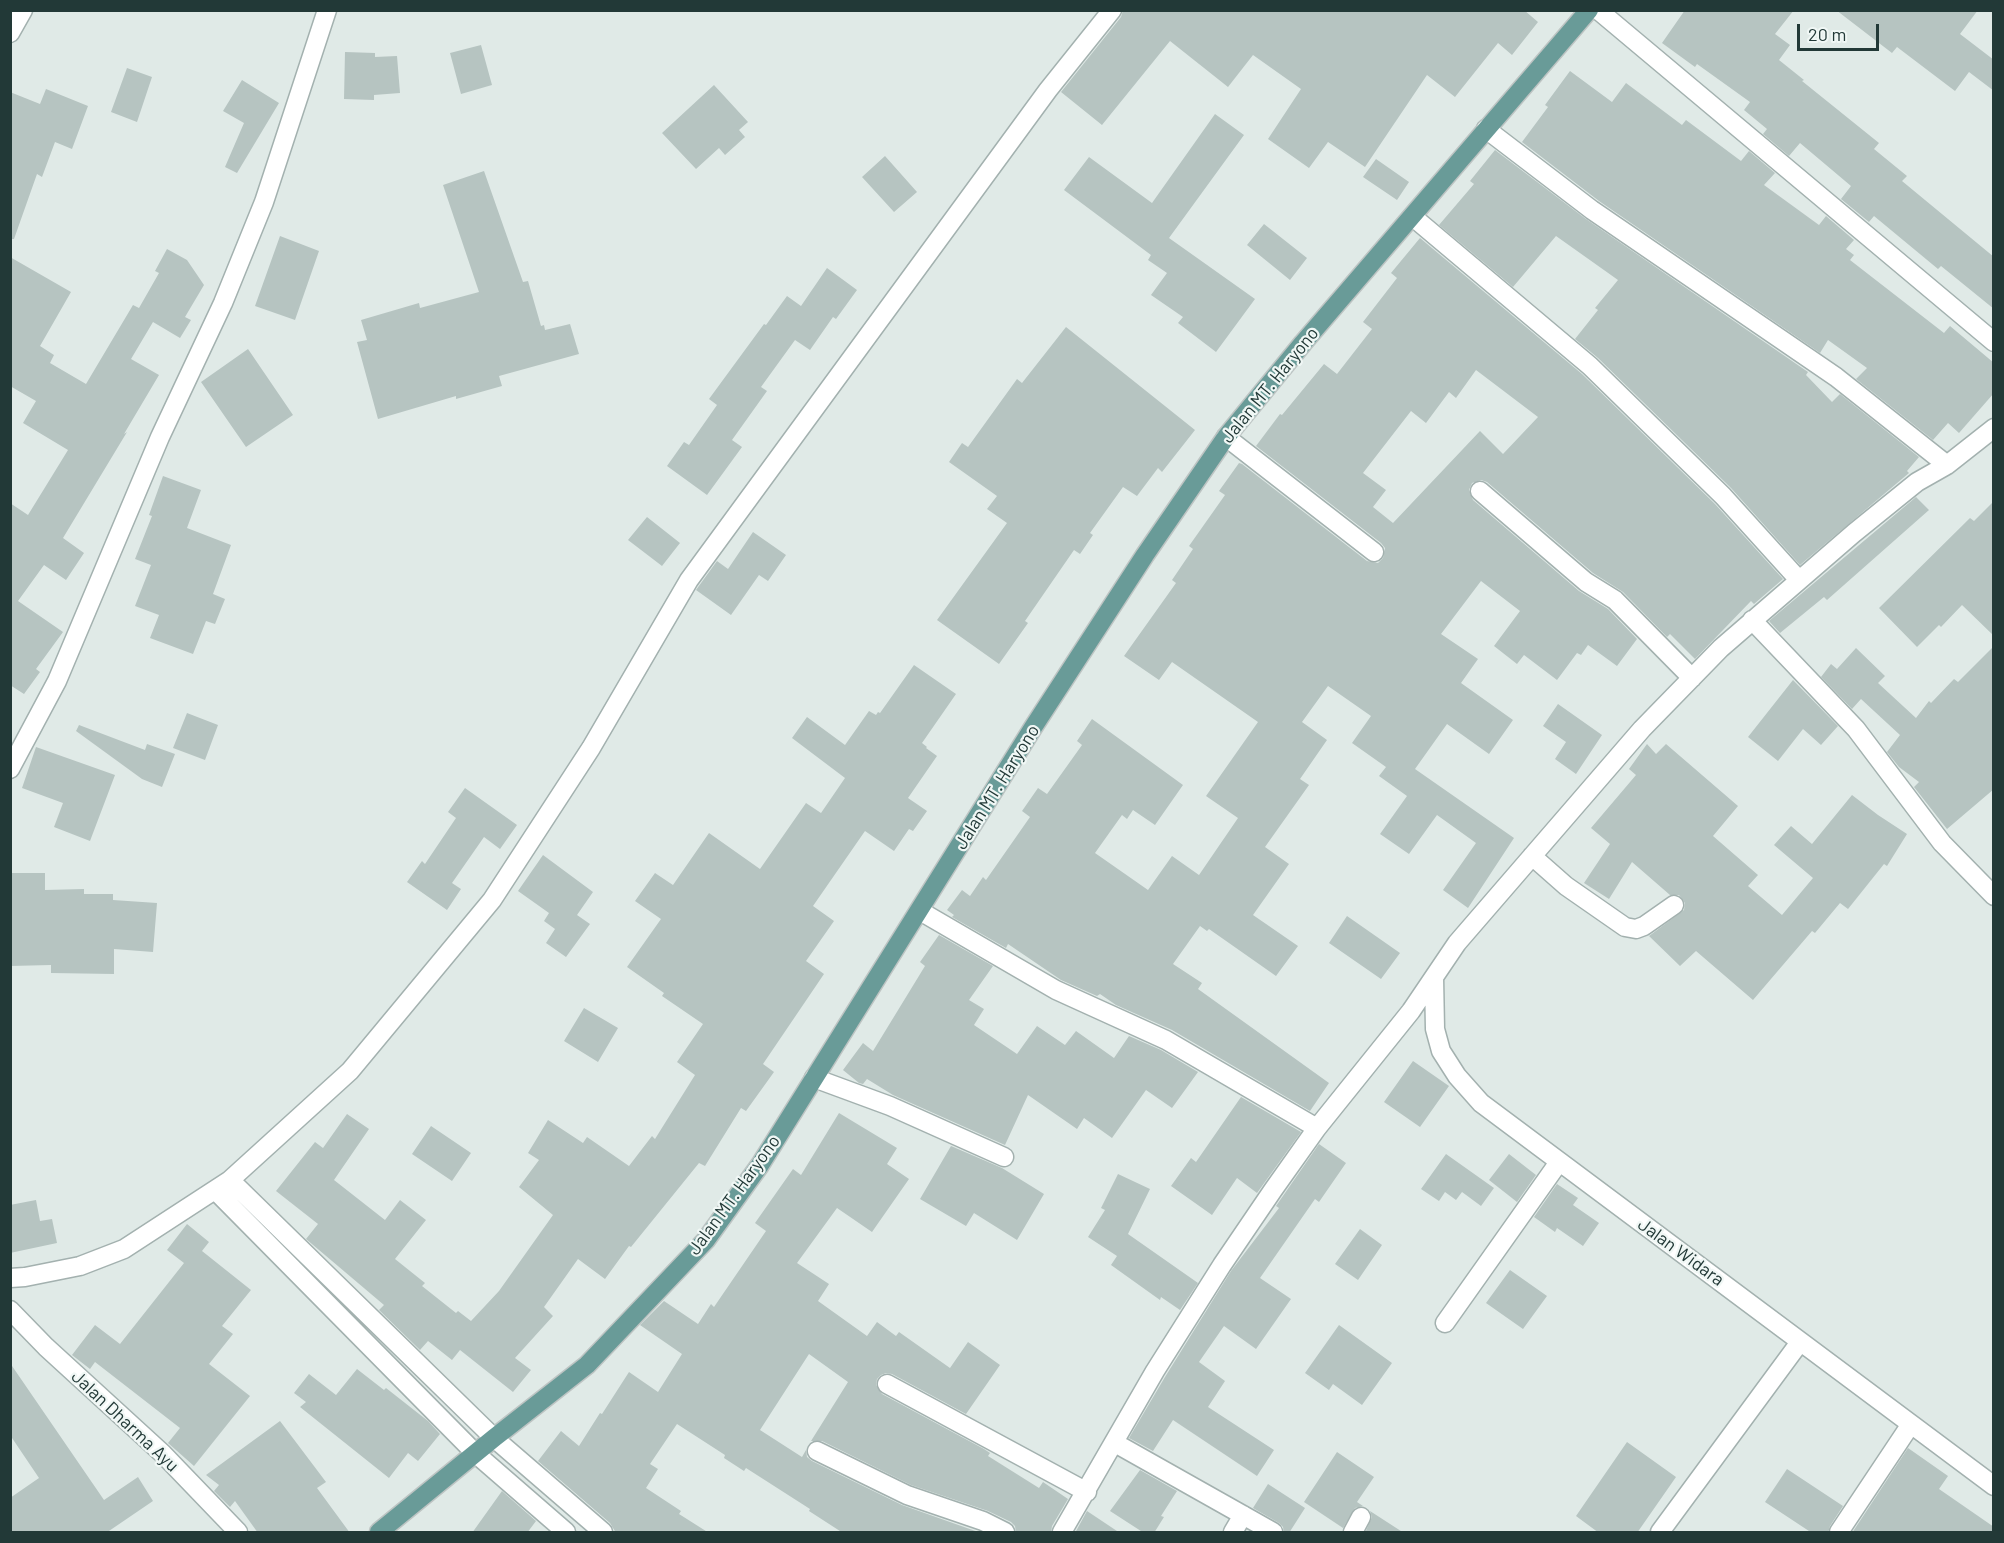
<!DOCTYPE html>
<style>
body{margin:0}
#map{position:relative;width:2004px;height:1543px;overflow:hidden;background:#e0eae7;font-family:Barlow,sans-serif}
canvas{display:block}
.frame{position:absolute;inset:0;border:12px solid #223937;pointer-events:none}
.scale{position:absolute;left:1797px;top:24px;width:82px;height:27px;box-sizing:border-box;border:3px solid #223937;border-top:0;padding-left:8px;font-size:18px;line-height:21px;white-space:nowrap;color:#223937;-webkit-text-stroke:4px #f0f7f5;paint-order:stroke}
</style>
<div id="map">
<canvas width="2004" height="1543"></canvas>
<div class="frame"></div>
<div class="scale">20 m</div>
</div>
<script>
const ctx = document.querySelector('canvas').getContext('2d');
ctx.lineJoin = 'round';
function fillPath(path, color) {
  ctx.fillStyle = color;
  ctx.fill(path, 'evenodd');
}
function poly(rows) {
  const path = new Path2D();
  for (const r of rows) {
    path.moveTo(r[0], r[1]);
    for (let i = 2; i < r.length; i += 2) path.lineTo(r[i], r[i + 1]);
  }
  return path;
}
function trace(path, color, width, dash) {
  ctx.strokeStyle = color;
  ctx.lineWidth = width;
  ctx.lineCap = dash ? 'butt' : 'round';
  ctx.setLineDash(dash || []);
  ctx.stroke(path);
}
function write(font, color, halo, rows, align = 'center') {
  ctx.font = font + ' Barlow,sans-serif';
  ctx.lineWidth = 4.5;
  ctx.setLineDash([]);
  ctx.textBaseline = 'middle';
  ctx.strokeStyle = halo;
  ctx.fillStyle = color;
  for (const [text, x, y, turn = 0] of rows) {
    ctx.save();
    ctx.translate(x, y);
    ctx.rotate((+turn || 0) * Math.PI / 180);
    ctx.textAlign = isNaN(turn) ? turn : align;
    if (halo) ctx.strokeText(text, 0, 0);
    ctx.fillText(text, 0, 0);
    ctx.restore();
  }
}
const building = poly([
 [1123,10,1524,10,1538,22,1512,55,1498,43,1455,97,1427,75,1365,167,1328,142,1309,168,1268,139,1301,89,1253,55,1228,87,1170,41,1102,125,1061,92,1121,17],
 [1685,10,1794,10,1775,34,1790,45,1779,60,1804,80,1802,81,1879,143,1874,149,1907,176,1902,181,1994,257,1994,309,1941,266,1938,269,1874,216,1869,222,1841,199,1851,186,1800,143,1789,156,1763,134,1767,129,1744,110,1750,102,1697,64,1695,67,1662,43],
 [1836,10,1978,10,1960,34,1994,60,1994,91,1969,72,1955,91,1897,47,1892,53],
 [481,45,492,85,461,94,450,53],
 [345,52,375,53,375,57,397,56,400,93,374,95,374,100,344,99],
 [127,68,152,77,137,122,111,112],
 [1570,71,1612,102,1626,83,1682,125,1686,120,1741,161,1749,151,1775,173,1764,185,1819,225,1826,216,1854,240,1846,249,1854,255,1850,260,1944,333,1950,326,1994,363,1994,393,1959,433,1948,423,1933,440,1856,379,1867,368,1828,340,1820,353,1599,201,1522,142,1548,107,1545,105],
 [242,80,279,103,237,173,225,167,244,123,223,111],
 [714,85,748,122,739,130,745,137,725,155,719,148,696,169,662,133],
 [46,89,88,106,72,149,55,142,42,177,37,174,14,239,10,239,10,92,40,104],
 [1215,114,1244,135,1169,238,1255,299,1216,352,1178,323,1183,317,1151,295,1167,273,1148,260,1151,255,1064,190,1089,157,1152,203],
 [1495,150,1586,219,1808,372,1806,375,1832,402,1840,394,1919,457,1907,471,1909,473,1800,565,1731,488,1598,358,1575,339,1598,310,1595,308,1618,280,1556,236,1513,287,1439,225,1474,184,1470,181],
 [885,156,917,192,894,212,862,177],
 [1376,159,1409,182,1397,200,1363,177],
 [484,171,523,282,528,281,541,326,544,325,545,330,570,324,579,354,499,376,502,386,456,399,456,396,378,419,357,342,367,340,361,320,419,303,420,308,479,292,443,185],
 [1264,224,1307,258,1290,280,1247,245],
 [280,236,319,251,295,320,255,306],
 [1420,238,1582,374,1715,504,1783,579,1754,604,1751,601,1695,659,1670,634,1667,637,1623,592,1593,573,1487,482,1481,480,1472,483,1469,490,1473,500,1579,591,1608,609,1637,639,1617,666,1588,645,1581,655,1577,653,1557,680,1524,655,1517,664,1494,646,1520,611,1481,581,1441,634,1478,659,1461,683,1513,720,1489,754,1447,724,1415,769,1514,838,1468,908,1443,890,1476,843,1437,815,1409,854,1380,834,1407,796,1379,776,1386,767,1352,743,1371,716,1328,686,1302,722,1327,740,1300,779,1309,785,1265,847,1289,864,1253,915,1298,946,1276,976,1209,929,1207,931,1200,926,1173,964,1202,983,1198,989,1329,1083,1310,1111,1172,1030,1116,1005,1100,994,1097,996,1061,980,1008,944,1006,948,952,917,954,915,947,910,962,890,970,896,983,877,986,880,1030,817,1022,811,1038,788,1047,794,1082,745,1077,741,1092,719,1183,785,1155,825,1133,810,1127,819,1122,815,1095,853,1148,890,1172,856,1199,875,1238,818,1206,796,1258,722,1172,662,1159,680,1124,656,1176,583,1172,580,1193,549,1189,546,1225,495,1219,491,1239,463,1242,464,1367,561,1378,563,1383,558,1385,548,1381,543,1256,446,1280,414,1282,415,1324,364,1337,374,1372,329,1363,322,1397,278,1391,273],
 [1476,370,1538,417,1503,454,1480,431,1393,523,1373,507,1386,490,1363,473,1411,411,1426,423,1449,392,1456,398],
 [167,249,187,260,204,285,185,317,191,320,180,338,153,322,131,359,159,375,124,434,127,432,63,538,84,553,66,580,44,565,18,601,63,632,36,669,40,672,24,694,10,685,10,503,28,515,68,450,23,423,36,401,10,386,10,257,71,292,40,346,54,355,50,363,86,384,133,305,139,308,159,273,155,271],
 [827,268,857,290,836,319,833,317,810,350,795,340,761,387,767,391,732,440,742,447,707,495,667,466,684,442,689,445,717,405,709,399,764,324,766,325,787,296,801,306],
 [1066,327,1195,430,1162,472,1158,468,1137,496,1123,487,1090,533,1093,535,1080,554,1074,550,1025,621,1028,623,999,664,937,620,1007,523,987,509,997,496,949,462,962,443,968,447,1017,379,1022,383],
 [248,349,293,415,246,447,201,382],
 [163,476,201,490,187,528,231,545,213,594,225,599,215,624,206,621,193,654,150,638,159,615,135,606,151,565,135,559,152,516,149,515],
 [1916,497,1929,510,1827,600,1824,597,1780,633,1769,621],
 [1994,501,1994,636,1962,605,1941,627,1939,625,1917,647,1879,608,1970,518,1974,521],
 [647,517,680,543,662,566,628,540],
 [753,532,786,555,768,581,759,575,731,615,696,590,717,561,728,569],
 [1994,646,1994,789,1947,829,1914,787,1919,782,1899,767,1887,752,1900,735,1861,699,1852,709,1821,677,1831,664,1837,669,1856,648,1885,676,1878,683,1916,718,1929,701,1931,703,1954,679,1958,682],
 [914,665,956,694,922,743,927,747,926,748,937,756,908,798,927,811,913,831,909,829,894,851,865,831,813,906,834,921,806,961,824,974,763,1064,774,1072,746,1111,741,1108,705,1166,699,1163,631,1247,629,1246,605,1279,578,1259,544,1307,553,1316,515,1358,531,1370,513,1392,460,1350,452,1360,428,1341,420,1350,379,1310,384,1305,306,1239,318,1224,276,1191,315,1142,323,1148,347,1114,369,1129,334,1180,385,1220,400,1200,426,1220,395,1259,425,1283,422,1286,456,1313,458,1311,471,1321,499,1291,553,1215,519,1187,539,1160,528,1153,548,1120,583,1143,587,1137,629,1166,652,1136,655,1139,695,1075,677,1062,703,1024,662,996,664,993,627,967,661,919,635,901,655,873,673,885,709,833,760,869,806,803,821,813,845,778,792,738,807,717,845,745,869,711,876,715,878,712,880,713],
 [1793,680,1838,726,1821,745,1803,729,1778,761,1748,737],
 [1558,704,1602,735,1576,774,1555,759,1566,742,1543,726],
 [187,713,218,725,205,760,173,748],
 [79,725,145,750,147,744,175,754,162,787,142,779,76,731],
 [1647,744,1656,754,1666,744,1738,806,1713,836,1758,875,1748,886,1782,915,1813,878,1774,845,1791,826,1812,844,1852,795,1878,815,1907,834,1887,866,1884,864,1848,909,1840,903,1815,933,1812,931,1753,1000,1696,951,1680,966,1649,936,1684,910,1685,903,1679,895,1670,895,1632,862,1609,899,1584,883,1610,844,1591,828,1636,775,1629,769],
 [36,747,115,775,90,841,54,827,63,803,22,788],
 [465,788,517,825,500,849,484,837,452,883,461,889,447,910,407,882,422,861,425,864,456,818,448,812],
 [543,855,593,892,577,915,590,924,566,957,546,943,555,929,544,921,549,913,518,891],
 [10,873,45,873,45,890,84,889,84,894,113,894,113,900,157,903,153,952,114,949,114,974,51,973,51,965,10,966],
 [1347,916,1400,953,1381,979,1329,943],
 [939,935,993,966,969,1000,984,1009,974,1025,1017,1054,1037,1026,1065,1045,1076,1031,1114,1058,1129,1036,1161,1050,1198,1072,1172,1108,1146,1090,1112,1138,1084,1118,1077,1129,1028,1095,1005,1145,893,1095,867,1079,863,1084,859,1083,843,1070,863,1043,873,1051,925,966,920,962],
 [584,1008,618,1028,598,1062,564,1041],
 [1413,1061,1449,1086,1420,1127,1384,1102],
 [1241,1097,1301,1132,1257,1193,1237,1178,1212,1215,1171,1186,1191,1158,1196,1162],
 [839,1113,897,1148,887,1164,909,1179,872,1232,837,1208,797,1263,829,1284,818,1301,867,1336,877,1322,896,1336,899,1332,950,1368,968,1342,1000,1365,966,1414,892,1374,886,1373,881,1375,877,1379,876,1385,882,1394,984,1449,990,1453,988,1456,1039,1488,1043,1482,1068,1499,1052,1526,1051,1533,1016,1533,1015,1526,1011,1522,988,1511,911,1485,822,1441,811,1441,848,1382,809,1354,760,1430,802,1457,806,1450,807,1457,812,1461,902,1505,981,1533,843,1533,809,1511,810,1509,746,1468,744,1471,724,1458,725,1455,677,1424,650,1464,658,1469,646,1488,681,1511,679,1514,709,1533,616,1533,610,1523,538,1461,561,1431,579,1446,600,1413,602,1414,629,1372,658,1392,682,1354,640,1325,664,1301,698,1324,711,1304,714,1307,766,1231,755,1223,793,1169,801,1175],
 [431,1126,471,1153,452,1181,412,1154],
 [1319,1144,1346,1163,1319,1202,1315,1199,1260,1278,1291,1299,1256,1349,1224,1326,1199,1362,1225,1381,1208,1407,1274,1450,1257,1476,1173,1420,1153,1451,1129,1438,1165,1377,1231,1271,1279,1208,1276,1206],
 [951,1146,1002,1168,1044,1194,1017,1240,974,1213,966,1226,920,1199],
 [1446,1154,1494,1188,1481,1206,1462,1192,1456,1200,1445,1192,1439,1201,1421,1189],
 [1509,1154,1536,1175,1517,1202,1489,1180],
 [1118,1174,1150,1189,1128,1234,1198,1283,1180,1310,1161,1297,1160,1300,1111,1265,1117,1256,1088,1237,1105,1210,1101,1208],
 [1557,1184,1578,1198,1573,1205,1599,1223,1583,1246,1557,1228,1555,1232,1534,1217],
 [36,1200,40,1221,52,1219,57,1243,10,1253,10,1205],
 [187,1224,209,1242,202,1251,251,1290,222,1326,233,1334,209,1364,250,1396,194,1466,168,1443,180,1428,95,1362,90,1369,72,1355,95,1325,120,1344,184,1263,167,1250],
 [1360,1229,1382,1245,1358,1280,1335,1264],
 [1510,1270,1547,1296,1523,1329,1486,1303],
 [1339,1325,1392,1363,1362,1405,1333,1384,1329,1390,1305,1373],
 [10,1363,104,1500,138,1477,153,1501,106,1533,10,1533,10,1498,39,1478,10,1435],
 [357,1369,384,1390,386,1388,428,1421,440,1434,418,1461,408,1453,389,1478,300,1407,306,1402,294,1393,309,1374,336,1395],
 [280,1421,326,1482,317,1488,350,1533,258,1533,235,1501,230,1507,214,1491,219,1485,206,1475],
 [1627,1442,1676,1477,1637,1533,1599,1533,1576,1516],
 [1908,1448,1948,1476,1939,1489,1994,1527,1994,1533,1852,1533],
 [1337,1452,1374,1477,1357,1502,1363,1506,1355,1508,1343,1528,1304,1502],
 [1787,1469,1843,1506,1830,1526,1828,1533,1812,1533,1765,1502],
 [1140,1470,1177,1491,1161,1516,1164,1517,1154,1533,1144,1533,1110,1511],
 [1268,1484,1305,1508,1289,1533,1284,1533,1283,1527,1279,1523,1253,1508],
 [502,1491,536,1521,527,1533,472,1533],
 [1087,1511,1120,1533,1075,1533],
 [1370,1511,1404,1533,1365,1533,1372,1517]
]);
const minor = poly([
 [1598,10,1994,342],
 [10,33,23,10],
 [1486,129,1592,210,1836,377,1947,465],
 [1413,217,1590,366,1723,496,1799,580],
 [1226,437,1374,552],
 [1480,491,1586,582,1615,600,1692,678],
 [1752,620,1856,729,1942,843,1994,896],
 [10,769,57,681,160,437,223,303,264,202,327,10],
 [1532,856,1566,886,1625,927,1636,929,1644,926,1674,905],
 [920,911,1056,990,1166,1040,1317,1128],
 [1434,977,1435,1029,1441,1051,1457,1076,1481,1103,1994,1486],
 [814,1078,890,1106,1004,1157],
 [230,1180,494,1438,603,1532],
 [215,1190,475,1453,566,1532],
 [10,1278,25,1277,80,1266,124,1249,230,1180,350,1071,492,900,591,748,689,580,1048,90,1112,10],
 [10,1310,46,1347,163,1454,238,1532],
 [1445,1323,1559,1162],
 [887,1384,1087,1492],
 [1115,1443,1273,1532],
 [817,1451,907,1495,983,1521,1005,1532],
 [1062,1532,1155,1371,1222,1265,1273,1190,1317,1128,1411,1011,1457,943,1642,729,1721,648,1854,533,1917,482,1947,465,1994,428],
 [1233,1532,1243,1515],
 [1353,1532,1361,1517],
 [1660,1532,1800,1342],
 [1839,1532,1911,1424]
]);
const major = poly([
 [379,1532,494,1438,587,1365,706,1240,760,1165,1034,726,1145,555,1226,437,1303,343,1589,10]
]);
const streetNames = [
 ["Jalan MT. Haryono",1270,385,-51],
 ["Jalan MT. Haryono",997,787,-58],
 ["Jalan MT. Haryono",734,1195,-54],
 ["Jalan Widara",1681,1252,36],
 ["Jalan Dharma Ayu",125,1421,43]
];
fillPath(building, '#b6c4c1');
trace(minor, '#a3b1af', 21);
trace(major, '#bdc4c3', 21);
trace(minor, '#fff', 18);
trace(major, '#699b98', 18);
write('18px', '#223937', '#f0f7f5', streetNames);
</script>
